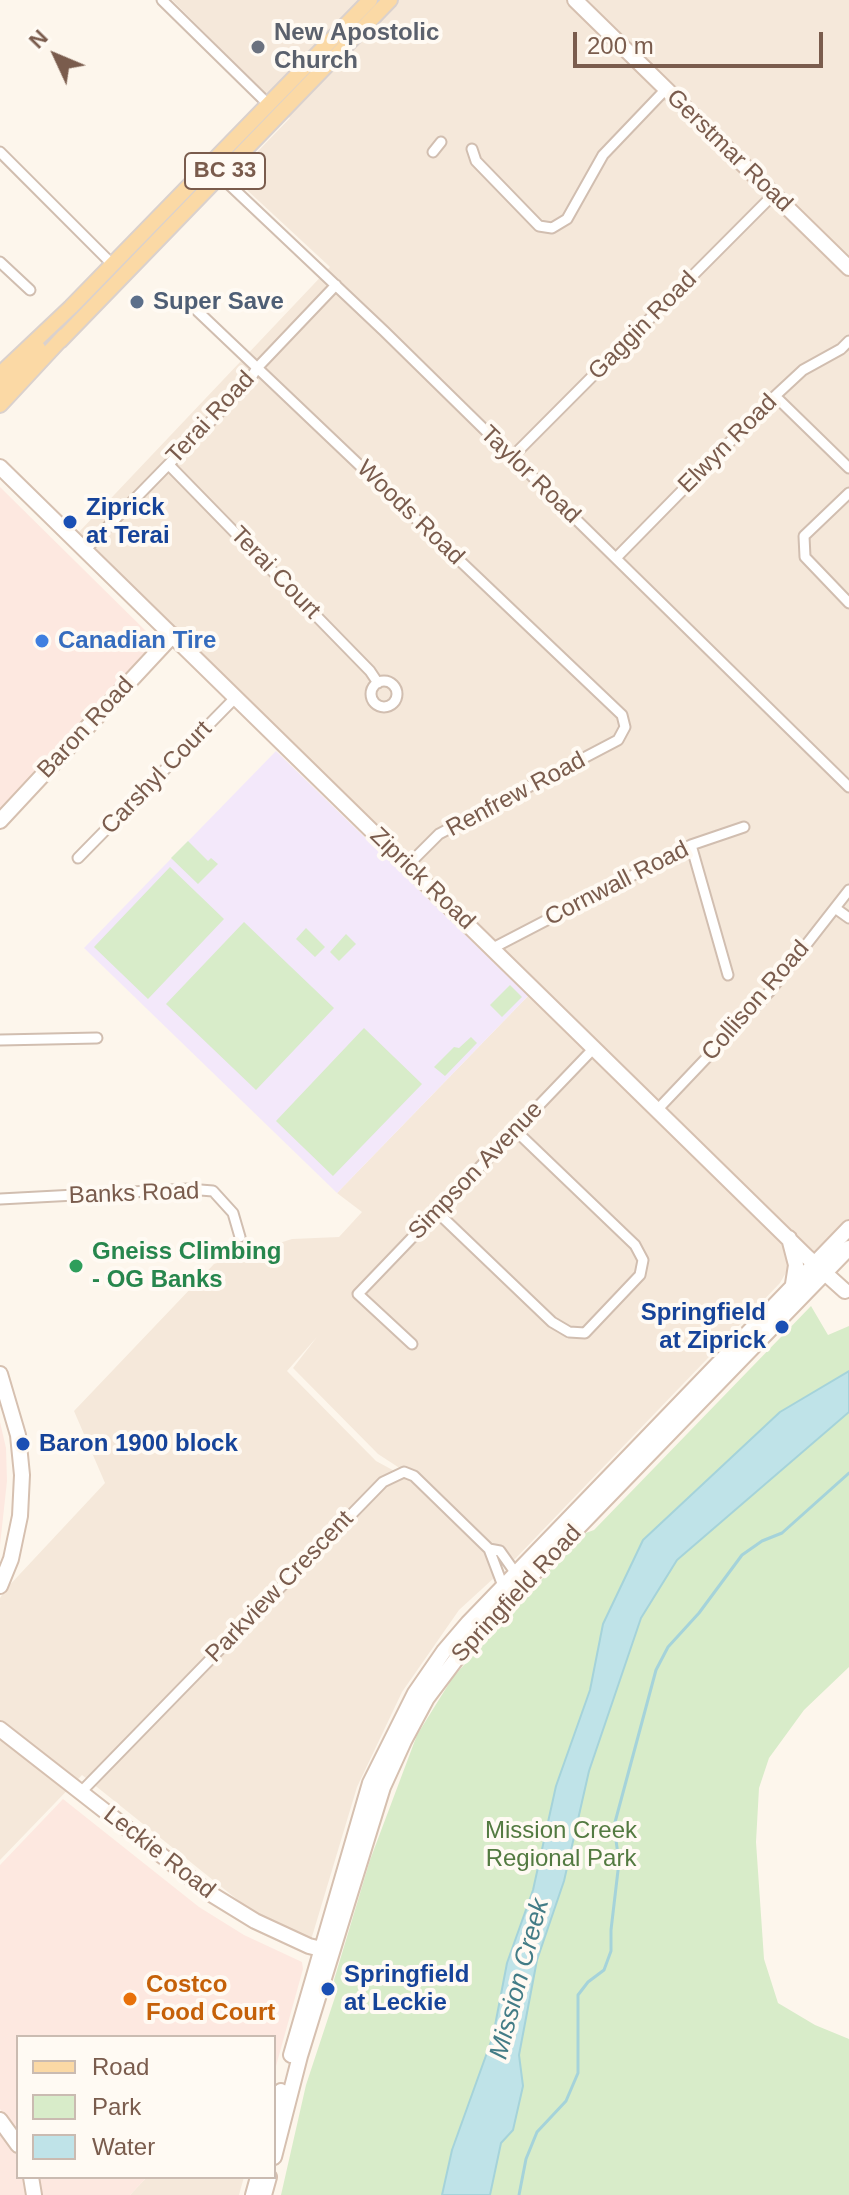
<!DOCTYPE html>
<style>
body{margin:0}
#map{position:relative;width:849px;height:2195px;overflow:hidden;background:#fdf6ec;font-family:Arial,sans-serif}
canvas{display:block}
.legend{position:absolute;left:16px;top:2035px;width:260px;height:144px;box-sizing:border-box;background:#fffaf3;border:2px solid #cabbb1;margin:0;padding:10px 14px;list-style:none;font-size:24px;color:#7a5c4d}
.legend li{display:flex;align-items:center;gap:16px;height:40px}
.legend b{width:40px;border:2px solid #cabbb1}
.north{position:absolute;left:16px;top:16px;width:80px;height:80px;-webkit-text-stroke:6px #fffaf3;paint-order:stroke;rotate:314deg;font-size:22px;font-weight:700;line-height:32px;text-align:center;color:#7a5c4d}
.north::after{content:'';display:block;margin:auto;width:28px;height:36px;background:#7a5c4d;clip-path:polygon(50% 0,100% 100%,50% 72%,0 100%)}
.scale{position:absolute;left:573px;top:32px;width:250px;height:36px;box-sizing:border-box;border:4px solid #7a5c4d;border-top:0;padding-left:10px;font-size:24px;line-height:28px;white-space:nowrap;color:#7a5c4d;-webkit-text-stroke:6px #fffaf3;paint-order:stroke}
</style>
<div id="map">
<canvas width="849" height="2195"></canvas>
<ul class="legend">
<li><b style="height:10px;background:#fbd9a5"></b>Road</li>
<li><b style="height:22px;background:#d8ecc9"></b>Park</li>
<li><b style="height:22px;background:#bfe3e8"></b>Water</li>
</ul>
<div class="north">N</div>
<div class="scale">200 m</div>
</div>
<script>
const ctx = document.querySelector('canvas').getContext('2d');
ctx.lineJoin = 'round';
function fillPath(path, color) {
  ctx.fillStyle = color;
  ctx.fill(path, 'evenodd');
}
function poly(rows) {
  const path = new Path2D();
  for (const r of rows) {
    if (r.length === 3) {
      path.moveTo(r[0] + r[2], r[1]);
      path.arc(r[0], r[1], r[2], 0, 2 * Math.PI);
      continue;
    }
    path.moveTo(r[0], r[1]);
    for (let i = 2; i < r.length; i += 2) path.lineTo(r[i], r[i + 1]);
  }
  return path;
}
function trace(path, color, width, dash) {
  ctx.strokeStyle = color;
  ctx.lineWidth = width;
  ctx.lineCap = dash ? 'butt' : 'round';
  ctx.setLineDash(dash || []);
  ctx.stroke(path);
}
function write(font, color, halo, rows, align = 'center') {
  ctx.font = font + ' Arial,sans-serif';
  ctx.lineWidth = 8;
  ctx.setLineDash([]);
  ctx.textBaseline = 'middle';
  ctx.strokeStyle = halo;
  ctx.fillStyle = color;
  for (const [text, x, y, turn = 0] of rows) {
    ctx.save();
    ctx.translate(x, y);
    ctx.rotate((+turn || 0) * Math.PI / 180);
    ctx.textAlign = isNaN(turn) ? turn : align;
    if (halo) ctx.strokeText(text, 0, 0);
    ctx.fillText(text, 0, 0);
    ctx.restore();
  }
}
const residential = poly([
 [172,0,849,0,849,1228,814,1263,79,532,330,267,233,177,290,118],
 [528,996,588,1048,785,1238,790,1253,788,1269,780,1283,514,1560,499,1549,490,1547,401,1469,378,1454,293,1368,317,1337,287,1371,376,1461,411,1480,484,1551,495,1577,459,1610,402,1692,357,1787,311,1940,264,1921,82,1775,0,1860,0,1598,5,1590,105,1483,74,1411,214,1264,292,1239,339,1237,362,1212,337,1193],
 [147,2177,244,2177,239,2195,130,2195]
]);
const commercial = poly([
 [0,487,152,637,152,651,0,812],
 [0,1422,6,1448,7,1481,0,1545],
 [63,1799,199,1907,244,1935,302,1962,303,1969,276,2066,274,2037,18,2037,18,2131,0,2109,0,1865],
 [0,2128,16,2152,18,2177,25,2177,29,2195,0,2195],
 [39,2177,147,2177,130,2195,42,2195]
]);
const education = poly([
 [276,751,528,996,337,1193,84,948]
]);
const green = poly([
 [188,841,208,861,211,858,218,864,198,884,171,858],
 [170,867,224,919,148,999,94,947],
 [244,922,334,1008,256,1090,166,1004],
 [306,928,325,947,315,957,296,939],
 [346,934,356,944,339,961,330,952],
 [510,985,522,997,502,1017,490,1005],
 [364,1028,422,1084,333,1176,276,1121],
 [471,1037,477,1043,445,1076,434,1067,454,1047,459,1048],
 [811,1306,828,1335,849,1326,849,1667,804,1710,769,1758,759,1788,756,1842,764,1959,778,2003,815,2025,849,2039,849,2195,281,2195,306,2085,336,1994,334,1980,370,1860,417,1735,453,1677,583,1534,594,1530]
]);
const water = poly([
 [849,1371,849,1412,677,1560,641,1618,589,1771,564,1881,537,1960,519,2055,523,2086,513,2130,501,2143,490,2195,442,2195,452,2150,493,2036,507,1963,533,1890,556,1786,590,1690,603,1624,643,1540,780,1412,849,1371]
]);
const stream = poly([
 [519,2195,526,2159,537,2132,566,2101,578,2073,578,1995,588,1982,604,1970,611,1951,611,1930,619,1862,614,1826,656,1670,668,1647,699,1613,742,1555,762,1541,782,1533,849,1473]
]);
const street = poly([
 [162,0,268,104],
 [472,149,476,161,539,226,552,228,567,219,603,155,666,89],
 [0,152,112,264],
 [433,152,441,142],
 [218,174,384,331,849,787],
 [0,262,30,290],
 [189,303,622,715,625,727,618,740,439,834,408,865],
 [775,396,849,468],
 [512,457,774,194],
 [169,465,370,671,378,683],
 [849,493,804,536,805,557,849,603],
 [85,550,247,384,257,368,336,285],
 [616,558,775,396,803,370,841,349,849,341],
 [384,694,13],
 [691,845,728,975],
 [78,858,236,697],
 [835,908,849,918],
 [493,948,691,845,744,827],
 [0,1040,97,1038],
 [658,1109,770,991,849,890],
 [0,1199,188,1189,213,1191,233,1213,240,1237],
 [437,1212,552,1322,569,1332,585,1333,640,1275,643,1260,635,1245,515,1130],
 [412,1344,358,1294,595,1047],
 [489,1549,500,1551,517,1575],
 [81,1792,383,1482,404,1472,414,1476,489,1549,503,1586]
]);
const secondary = poly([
 [575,0,849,268],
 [0,467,806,1256,845,1291],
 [0,821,173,635],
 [789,1238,796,1265,793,1284],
 [0,1374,18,1435,22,1475,20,1516,11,1559,0,1586],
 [0,1729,211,1894,255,1921,309,1946,329,1951],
 [291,2055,370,1783,415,1693,444,1651,468,1623,849,1228],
 [274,2118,281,2091],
 [0,2120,18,2145],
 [274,2157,300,2056,383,1787,404,1741,427,1698,475,1634,849,1248],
 [31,2177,34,2195],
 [253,2195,258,2177],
 [264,2195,269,2177]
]);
const primary = poly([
 [60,341,390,0],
 [0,374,71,307,370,0],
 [0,390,38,348],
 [0,405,64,336]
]);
const markers = [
 [258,47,8,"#6b7280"],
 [137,302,8,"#5c6f8a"],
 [70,522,8,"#1a4fb4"],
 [42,641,8,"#3f7fe0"],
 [76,1266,8,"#2e9e5b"],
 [782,1327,8,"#1a4fb4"],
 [23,1444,8,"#1a4fb4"],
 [328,1989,8,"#1a4fb4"],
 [130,1999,8,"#e8710a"]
];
const shields = [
 [225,171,80]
];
const shieldNames = [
 ["BC 33",225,171]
];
const worshipNames = [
 ["New Apostolic",274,33],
 ["Church",274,61]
];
const streetNames = [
 ["Gerstmar Road",729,151,44],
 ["Gaggin Road",643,326,-45],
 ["Terai Road",211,418,-47],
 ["Elwyn Road",728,444,-45],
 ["Taylor Road",530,475,44],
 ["Woods Road",410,513,44],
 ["Terai Court",275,573,46],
 ["Baron Road",86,728,-47],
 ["Carshyl Court",157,778,-46],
 ["Renfrew Road",516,795,-28],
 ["Ziprick Road",422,879,44],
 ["Cornwall Road",617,884,-27],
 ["Collison Road",756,1001,-49],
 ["Simpson Avenue",476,1171,-46],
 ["Banks Road",134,1194,-2],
 ["Parkview Crescent",280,1587,-46],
 ["Springfield Road",517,1594,-47],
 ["Leckie Road",159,1853,38]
];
const serviceNames = [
 ["Super Save",153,302]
];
const transitNames = [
 ["Ziprick",86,508],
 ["at Terai",86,536],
 ["Springfield",766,1313,"right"],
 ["at Ziprick",766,1341,"right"],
 ["Baron 1900 block",39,1444],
 ["Springfield",344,1975],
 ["at Leckie",344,2003]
];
const shopNames = [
 ["Canadian Tire",58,641]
];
const leisureNames = [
 ["Gneiss Climbing",92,1252],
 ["- OG Banks",92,1280]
];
const parkNames = [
 ["Mission Creek",561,1831],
 ["Regional Park",561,1859]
];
const foodNames = [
 ["Costco",146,1985],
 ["Food Court",146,2013]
];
const waterNames = [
 ["Mission Creek",520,1979,-75]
];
fillPath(residential, '#f5e8da');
fillPath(commercial, '#fde8e0');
fillPath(education, '#f3e8fa');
fillPath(green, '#d8ecc9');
fillPath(water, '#bfe3e8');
trace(water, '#a5d3da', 2);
trace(stream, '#a5d3da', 3);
trace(street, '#d1beb0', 13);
trace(secondary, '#d6c0b0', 18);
trace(primary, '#dad1cd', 18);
trace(street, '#fff', 9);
trace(secondary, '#fff', 14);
trace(primary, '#fbd9a5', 14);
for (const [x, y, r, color] of markers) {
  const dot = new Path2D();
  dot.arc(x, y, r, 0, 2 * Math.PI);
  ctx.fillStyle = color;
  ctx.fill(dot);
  trace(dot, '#fffaf3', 3);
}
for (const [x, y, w] of shields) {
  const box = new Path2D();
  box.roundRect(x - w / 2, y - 18, w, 36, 6);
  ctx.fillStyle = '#fffaf3';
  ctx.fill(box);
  trace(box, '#7a5c4d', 2);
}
write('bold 22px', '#7a5c4d', null, shieldNames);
write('bold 24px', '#5b616d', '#fffaf3', worshipNames, 'left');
write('24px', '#7a5c4d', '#fffaf3', streetNames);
write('bold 24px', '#4e5e75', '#fffaf3', serviceNames, 'left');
write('bold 24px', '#164399', '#fffaf3', transitNames, 'left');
write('bold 24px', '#366cbe', '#fffaf3', shopNames, 'left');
write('bold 24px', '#27864d', '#fffaf3', leisureNames, 'left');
write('24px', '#537a41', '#fffaf3', parkNames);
write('bold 24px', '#c56008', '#fffaf3', foodNames, 'left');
write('italic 26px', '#437c86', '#fffaf3', waterNames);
</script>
